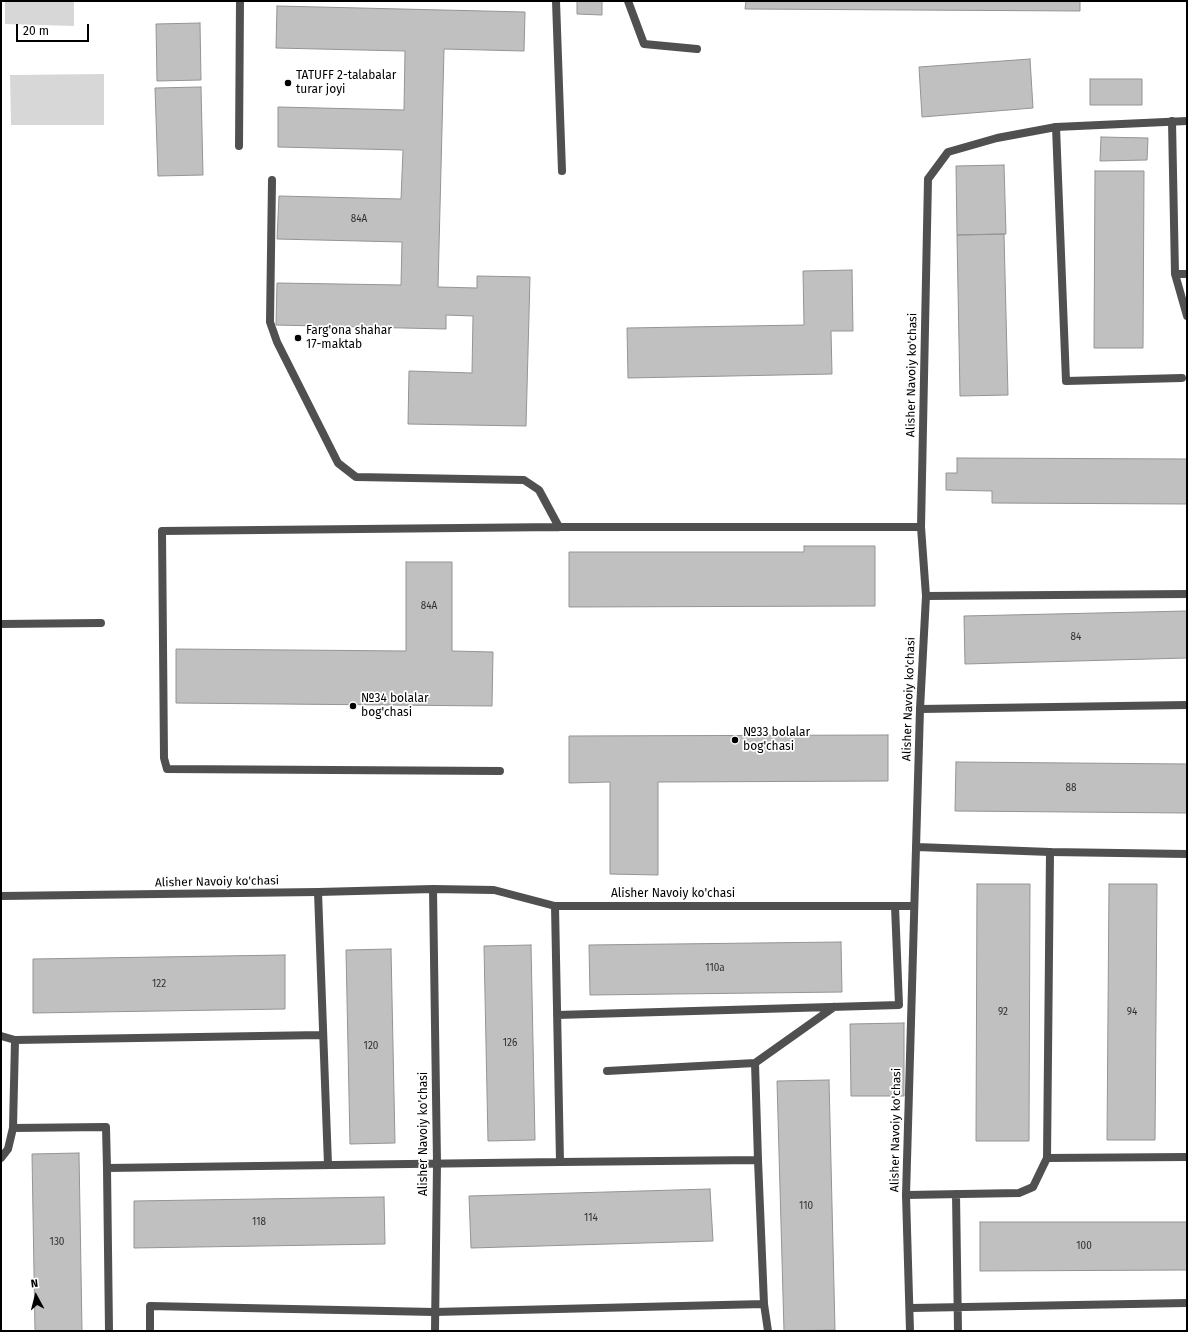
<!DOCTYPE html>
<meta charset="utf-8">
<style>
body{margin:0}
#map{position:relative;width:1188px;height:1332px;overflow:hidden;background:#fff;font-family:"Fira Sans",sans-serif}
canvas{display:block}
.frame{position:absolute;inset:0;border:2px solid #000;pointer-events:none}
.north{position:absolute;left:16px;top:1276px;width:40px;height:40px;-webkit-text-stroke:3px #fff;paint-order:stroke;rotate:353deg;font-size:11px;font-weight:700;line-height:16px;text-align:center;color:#000}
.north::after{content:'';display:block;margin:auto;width:14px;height:18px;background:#000;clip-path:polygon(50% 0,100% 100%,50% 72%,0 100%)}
.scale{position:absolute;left:16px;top:24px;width:73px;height:18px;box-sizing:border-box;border:2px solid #000;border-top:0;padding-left:5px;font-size:12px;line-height:14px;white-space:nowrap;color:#000;-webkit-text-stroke:3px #fff;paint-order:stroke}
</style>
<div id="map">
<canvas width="1188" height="1332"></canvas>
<div class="frame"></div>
<div class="north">N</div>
<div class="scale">20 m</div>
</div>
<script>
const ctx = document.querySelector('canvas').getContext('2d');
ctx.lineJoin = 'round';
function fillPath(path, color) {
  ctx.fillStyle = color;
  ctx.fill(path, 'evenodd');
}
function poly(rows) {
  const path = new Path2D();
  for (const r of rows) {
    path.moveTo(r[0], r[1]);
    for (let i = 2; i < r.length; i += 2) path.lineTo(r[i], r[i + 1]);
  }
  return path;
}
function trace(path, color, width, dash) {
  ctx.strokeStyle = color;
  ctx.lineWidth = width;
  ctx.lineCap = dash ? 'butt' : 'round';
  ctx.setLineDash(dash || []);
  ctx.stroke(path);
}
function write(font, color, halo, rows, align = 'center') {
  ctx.font = font + ' "Fira Sans",sans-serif';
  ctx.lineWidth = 3.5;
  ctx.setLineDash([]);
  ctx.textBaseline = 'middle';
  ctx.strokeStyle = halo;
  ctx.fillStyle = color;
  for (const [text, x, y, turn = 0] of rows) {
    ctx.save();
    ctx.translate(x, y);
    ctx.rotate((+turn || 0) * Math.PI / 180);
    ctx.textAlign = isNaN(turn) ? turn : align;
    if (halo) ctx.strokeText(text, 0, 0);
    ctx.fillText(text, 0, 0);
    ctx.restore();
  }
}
const green = poly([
 [5,1,74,1,74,26,5,24],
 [104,74,104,125,11,125,10,75]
]);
const building = poly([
 [577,1,602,1,602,15,577,14,577,1],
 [746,1,1080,1,1080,11,745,9,746,1],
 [277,6,525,12,524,51,444,49,438,287,477,288,477,276,530,277,526,426,408,424,409,371,472,373,473,316,446,315,446,329,276,325,277,283,401,285,402,242,277,239,279,196,401,199,403,150,278,147,278,107,404,110,405,51,276,48,277,6],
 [200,23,201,80,157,81,156,24,200,23],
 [1030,59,1033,108,922,117,919,67,1030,59],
 [1090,79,1142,79,1142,105,1090,105,1090,79],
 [201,87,203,175,158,176,155,88,201,87],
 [1101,137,1148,138,1147,160,1100,161,1101,137],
 [1004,165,1006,234,957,235,956,166,1004,165],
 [1095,171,1144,171,1143,348,1094,348,1095,171],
 [1004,234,1008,395,960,396,957,235,1004,234],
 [852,270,853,331,831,331,832,374,628,378,627,328,804,325,803,271,852,270],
 [957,458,1187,459,1187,504,992,503,992,491,946,490,946,473,957,473,957,458],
 [804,546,875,546,875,606,569,607,569,552,804,552,804,546],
 [406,562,452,562,452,651,493,652,492,706,176,703,176,649,406,651,406,562],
 [1187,611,1187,658,965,664,964,616,1187,611],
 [888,735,888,781,658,782,658,875,610,874,610,782,569,783,569,736,888,735],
 [956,762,1187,764,1187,813,955,811,956,762],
 [977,884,1030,884,1029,1141,976,1141,977,884],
 [1109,884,1157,884,1155,1140,1107,1140,1109,884],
 [841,942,842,992,590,995,589,945,841,942],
 [531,945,535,1140,488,1141,484,946,531,945],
 [391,949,395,1143,350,1144,346,950,391,949],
 [285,955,285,1009,33,1013,33,959,285,955],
 [904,1023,904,1096,851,1096,850,1024,904,1023],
 [829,1080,835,1330,784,1331,777,1081,829,1080],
 [79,1153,82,1331,35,1331,32,1154,79,1153],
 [710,1189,713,1241,471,1248,469,1196,710,1189],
 [384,1197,385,1244,134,1248,134,1201,384,1197],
 [980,1222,1187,1222,1187,1270,980,1271,980,1222]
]);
const lane = poly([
 [556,1,562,171],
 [1172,121,1175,274,1187,316],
 [1056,127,1066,381,1182,378],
 [239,146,240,1],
 [272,180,270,322,277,342,338,463,356,477,524,480,539,490,559,527],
 [1175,274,1187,274],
 [926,596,1187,594],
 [1,624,101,623],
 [920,709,1187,705],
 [500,771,167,769,164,758,162,531,559,527,921,527],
 [1050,852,1047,1158,1187,1157],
 [318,892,328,1165],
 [555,906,560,1162,758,1160,764,1304],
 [557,1015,899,1005,895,906],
 [1,1036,15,1040,322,1035],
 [607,1071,755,1063],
 [13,1128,106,1127,107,1168],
 [1,1158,8,1149,13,1128,15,1040],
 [758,1160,755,1063,834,1007],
 [956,1194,958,1331],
 [906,1195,1019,1193,1033,1187,1047,1158],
 [910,1308,1187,1303],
 [109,1331,107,1168,560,1162],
 [150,1331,150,1306,434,1312,764,1304,768,1331]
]);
const street = poly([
 [628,1,644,44,697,49],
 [917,847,1050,852,1187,854],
 [433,889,437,1163,435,1331],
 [1,896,318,892,433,889,494,890,555,906,914,906],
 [910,1331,906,1195,920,709,926,596,921,527,928,179,948,152,997,138,1056,127,1187,121]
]);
const markers = [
 [288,83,4,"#000"],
 [298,338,4,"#000"],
 [353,706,4,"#000"],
 [735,740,4,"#000"]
];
const numberNames = [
 ["84A",359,219],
 ["84A",429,606],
 ["84",1076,637],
 ["88",1071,788],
 ["110а",715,968],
 ["122",159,984],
 ["92",1003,1012],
 ["94",1132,1012],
 ["126",510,1043],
 ["120",371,1046],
 ["110",806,1206],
 ["114",591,1218],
 ["118",259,1222],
 ["130",57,1242],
 ["100",1084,1246]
];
const poiNames = [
 ["TATUFF 2-talabalar",296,76],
 ["turar joyi",296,90],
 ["Farg'ona shahar",306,331],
 ["17-maktab",306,345],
 ["№34 bolalar",361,699],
 ["bog'chasi",361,713],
 ["№33 bolalar",743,733],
 ["bog'chasi",743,747]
];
const streetNames = [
 ["Alisher Navoiy ko'chasi",912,375,-89],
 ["Alisher Navoiy ko'chasi",909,699,-88],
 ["Alisher Navoiy ko'chasi",217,882,-1],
 ["Alisher Navoiy ko'chasi",673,894],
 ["Alisher Navoiy ko'chasi",896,1130,-89],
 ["Alisher Navoiy ko'chasi",424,1134,-90]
];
fillPath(green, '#d7d7d7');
fillPath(building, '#c0c0c0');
trace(building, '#949494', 1);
trace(lane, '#505050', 8);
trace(street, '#505050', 8);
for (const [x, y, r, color] of markers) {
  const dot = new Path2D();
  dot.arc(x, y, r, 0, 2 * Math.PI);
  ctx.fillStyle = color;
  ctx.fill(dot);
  trace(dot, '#fff', 1.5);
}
write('10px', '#303030', null, numberNames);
write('12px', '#000', '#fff', poiNames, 'left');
write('12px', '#000', '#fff', streetNames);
</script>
